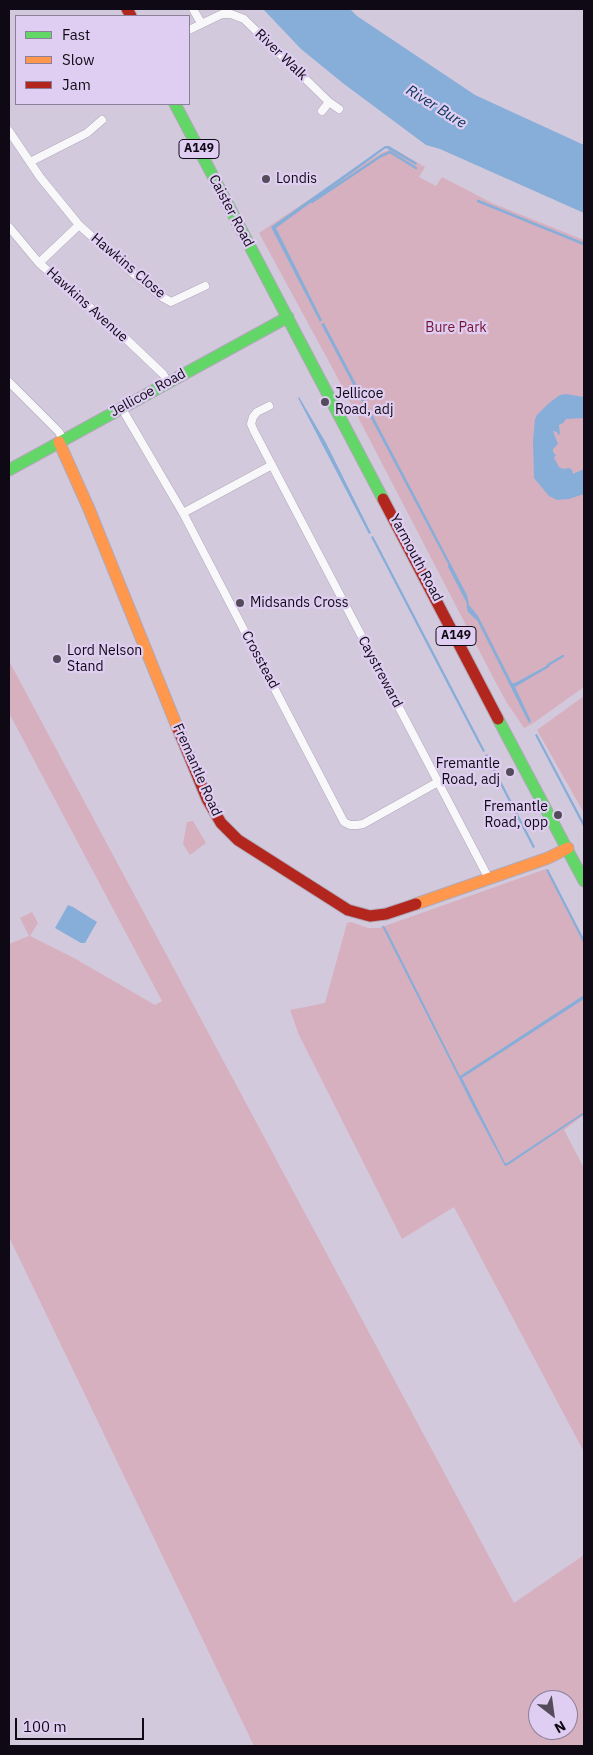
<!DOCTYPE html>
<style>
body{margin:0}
#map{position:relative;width:593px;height:1755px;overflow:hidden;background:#d3c9dc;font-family:"IBM Plex Sans",sans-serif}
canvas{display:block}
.frame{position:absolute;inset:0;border:10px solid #0f0915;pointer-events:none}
.legend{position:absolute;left:15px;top:15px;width:175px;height:90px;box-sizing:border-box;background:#e0cef2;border:1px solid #8c7f9a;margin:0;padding:6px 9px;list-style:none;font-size:15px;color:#0f0915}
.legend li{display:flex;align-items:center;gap:10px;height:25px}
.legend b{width:25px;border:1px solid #8c7f9a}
.north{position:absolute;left:528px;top:1690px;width:50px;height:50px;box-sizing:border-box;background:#e0cef2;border:1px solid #8c7f9a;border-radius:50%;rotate:150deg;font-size:14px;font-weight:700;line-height:20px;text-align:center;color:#0f0915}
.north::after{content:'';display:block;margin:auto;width:18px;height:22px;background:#544c5b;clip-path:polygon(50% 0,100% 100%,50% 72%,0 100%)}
.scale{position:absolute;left:15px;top:1718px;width:129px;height:22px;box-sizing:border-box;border:2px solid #0f0915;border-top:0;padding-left:6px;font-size:15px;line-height:18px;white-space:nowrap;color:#0f0915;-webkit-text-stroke:4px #e0cef2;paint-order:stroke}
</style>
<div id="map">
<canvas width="593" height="1755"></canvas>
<div class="frame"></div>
<ul class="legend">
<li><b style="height:6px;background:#63d668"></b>Fast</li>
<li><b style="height:6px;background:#ff974d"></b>Slow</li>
<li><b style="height:6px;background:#b3261e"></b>Jam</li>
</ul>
<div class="north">N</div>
<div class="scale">100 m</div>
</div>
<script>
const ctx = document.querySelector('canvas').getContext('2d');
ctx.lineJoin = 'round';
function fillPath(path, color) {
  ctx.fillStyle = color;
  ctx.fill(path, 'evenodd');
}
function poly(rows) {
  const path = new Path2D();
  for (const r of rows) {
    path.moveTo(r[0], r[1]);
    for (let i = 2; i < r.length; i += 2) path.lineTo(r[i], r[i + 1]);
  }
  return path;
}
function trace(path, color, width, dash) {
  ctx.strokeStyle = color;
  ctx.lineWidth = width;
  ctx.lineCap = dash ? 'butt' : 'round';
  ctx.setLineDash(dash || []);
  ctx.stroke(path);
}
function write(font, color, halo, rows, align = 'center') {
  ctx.font = font + ' "IBM Plex Sans",sans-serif';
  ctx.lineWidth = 4.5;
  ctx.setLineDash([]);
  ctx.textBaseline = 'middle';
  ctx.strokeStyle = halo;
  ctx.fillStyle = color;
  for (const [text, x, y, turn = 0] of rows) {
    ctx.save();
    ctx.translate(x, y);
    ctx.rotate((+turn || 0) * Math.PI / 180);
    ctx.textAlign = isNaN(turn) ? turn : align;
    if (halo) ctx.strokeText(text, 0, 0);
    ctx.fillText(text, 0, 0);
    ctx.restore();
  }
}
const green = poly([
 [391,149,396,150,425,167,419,177,436,186,442,177,492,203,584,240,584,687,532,724,524,728,507,703,495,681,334,371,259,233,361,165,383,152],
 [9,661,514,1603,584,1555,584,1746,254,1746,9,1237,9,944,29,936,20,918,32,912,38,923,30,936,74,958,155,1005,162,1001,9,713],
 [538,1700,568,1700,568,1730,538,1730],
 [584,696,584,813,537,730],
 [193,821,206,843,190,855,183,844,187,822],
 [546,869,584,943,584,1115,564,1130,584,1168,584,1452,454,1207,402,1239,299,1035,290,1010,325,1003,347,923,351,922,368,928,379,928]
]);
const water = poly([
 [263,9,350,9,357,16,475,95,584,145,584,213,440,149,426,145,344,84,301,49],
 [385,146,389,146,417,163,416,165,386,148,276,228,322,320,320,322,271,227],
 [324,323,467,595,469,605,478,616,512,683,515,683,550,664,549,667,515,687,531,721,529,723,477,620,467,606,465,596,321,324],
 [566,394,584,397,584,418,566,419,563,423,559,425,560,434,558,435,557,432,553,431,558,444,553,449,553,452,556,455,554,458,559,467,563,469,569,468,572,470,573,474,584,469,584,494,569,499,557,500,549,496,534,478,533,441,535,419,537,415,549,403,560,395],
 [299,397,326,443,371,533,369,534,298,398],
 [373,536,485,751,483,752,450,689,371,537],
 [537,734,584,823,584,828,535,735],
 [487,754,535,847,533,848,485,755],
 [548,869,584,939,584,944,546,870],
 [68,905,73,907,97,922,85,943,81,943,55,928],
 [382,926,384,926,387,931,460,1076,584,995,584,999,462,1078,505,1163,507,1163,584,1112,584,1114,508,1165,505,1166,475,1110]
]);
const stream = poly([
 [478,201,584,244],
 [312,202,381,156,390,152,416,168],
 [449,566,466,599],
 [468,607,469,611,476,618],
 [548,665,563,656]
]);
const street = poly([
 [193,9,201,23],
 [189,30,222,14,231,14,244,19,329,102,339,109],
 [322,111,329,102],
 [9,131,40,177,79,225,130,271,162,297,171,302,205,286],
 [30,162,87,133,102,120],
 [9,227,39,263,124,337,163,374,168,382],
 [39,263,79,225],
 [9,382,59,432,63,440],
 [269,406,257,412,253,417,251,424,254,431,489,879],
 [121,407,183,513,344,822,350,825,357,825,363,824,438,782],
 [183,513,272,465]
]);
const fast = poly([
 [175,104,383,499],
 [9,470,288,317],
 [498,719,584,881]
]);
const slow = poly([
 [59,442,89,509,178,729],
 [416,904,548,858,568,848]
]);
const jam = poly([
 [127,9,131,16],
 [383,499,498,719],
 [178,729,207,799,221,823,238,840,348,910,370,916,386,914,416,904]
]);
const markers = [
 [266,179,5,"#544c5b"],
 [325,402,5,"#544c5b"],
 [240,603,5,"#544c5b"],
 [57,659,5,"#544c5b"],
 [510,772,5,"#544c5b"],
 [558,815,5,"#544c5b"]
];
const shields = [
 [199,149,40],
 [456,636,40]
];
const shieldNames = [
 ["A149",199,149],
 ["A149",456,636]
];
const streetNames = [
 ["River Walk",281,55,44],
 ["Caister Road",231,211,62],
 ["Hawkins Close",128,266,40],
 ["Hawkins Avenue",87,305,42],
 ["Jellicoe Road",148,393,-29],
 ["Yarmouth Road",416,558,62],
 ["Crosstead",260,660,62],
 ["Caystreward",380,672,62],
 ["Fremantle Road",197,770,66]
];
const poiNames = [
 ["Londis",276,179],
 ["Jellicoe",335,394],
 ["Road, adj",335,410],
 ["Midsands Cross",250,603],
 ["Lord Nelson",67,651],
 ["Stand",67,667],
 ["Fremantle",500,764,"right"],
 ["Road, adj",500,780,"right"],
 ["Fremantle",548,807,"right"],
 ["Road, opp",548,823,"right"]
];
const parkNames = [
 ["Bure Park",456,328]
];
const waterNames = [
 ["River Bure",436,107,32]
];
fillPath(green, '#d6b0be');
fillPath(water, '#87add9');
trace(stream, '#87add9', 2.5);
trace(street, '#b1a9b8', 9);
trace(fast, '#b1a9b8', 13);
trace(slow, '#b1a9b8', 13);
trace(jam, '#b1a9b8', 13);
trace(street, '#f8f7fa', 8);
trace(fast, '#63d668', 11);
trace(slow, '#ff974d', 11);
trace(jam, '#b3261e', 11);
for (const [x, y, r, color] of markers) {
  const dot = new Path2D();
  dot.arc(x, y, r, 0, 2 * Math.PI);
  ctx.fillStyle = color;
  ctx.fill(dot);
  trace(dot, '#e0cef2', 2);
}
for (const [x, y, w] of shields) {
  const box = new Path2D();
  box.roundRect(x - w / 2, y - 9.5, w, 19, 4);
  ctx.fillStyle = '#e0cef2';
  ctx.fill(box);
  trace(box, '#0f0915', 1);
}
write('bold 12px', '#0f0915', null, shieldNames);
write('14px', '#0f0915', '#e0cef2', streetNames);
write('14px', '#0f0915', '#e0cef2', poiNames, 'left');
write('14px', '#751433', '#e0cef2', parkNames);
write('italic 15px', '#063457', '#e0cef2', waterNames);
</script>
